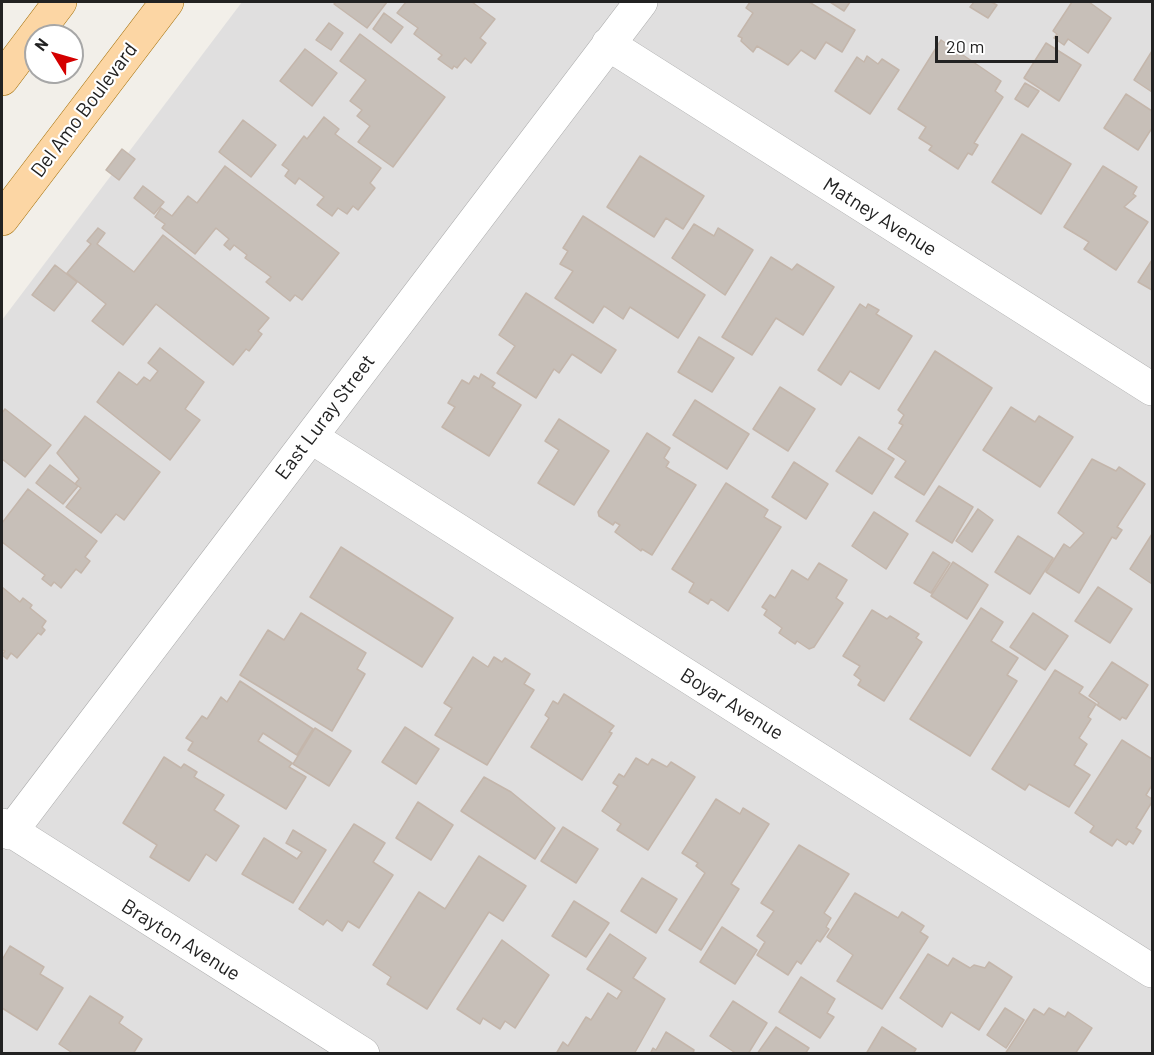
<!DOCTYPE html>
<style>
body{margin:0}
#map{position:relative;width:1154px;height:1055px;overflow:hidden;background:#f2efe9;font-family:Barlow,sans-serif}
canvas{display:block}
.frame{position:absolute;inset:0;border:3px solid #222;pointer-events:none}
.north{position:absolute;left:24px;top:24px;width:60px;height:60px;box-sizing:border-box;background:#fff;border:2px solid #a7a7a7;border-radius:50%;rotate:307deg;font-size:16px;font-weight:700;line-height:24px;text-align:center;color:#222}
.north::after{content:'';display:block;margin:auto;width:21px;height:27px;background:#d40000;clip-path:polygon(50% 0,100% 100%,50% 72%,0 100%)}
.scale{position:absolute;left:935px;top:36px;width:123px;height:27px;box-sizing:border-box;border:3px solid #222;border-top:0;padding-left:8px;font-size:18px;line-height:21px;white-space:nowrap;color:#222;-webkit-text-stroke:4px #fff;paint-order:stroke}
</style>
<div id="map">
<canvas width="1154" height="1055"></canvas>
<div class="frame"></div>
<div class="north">N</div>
<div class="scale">20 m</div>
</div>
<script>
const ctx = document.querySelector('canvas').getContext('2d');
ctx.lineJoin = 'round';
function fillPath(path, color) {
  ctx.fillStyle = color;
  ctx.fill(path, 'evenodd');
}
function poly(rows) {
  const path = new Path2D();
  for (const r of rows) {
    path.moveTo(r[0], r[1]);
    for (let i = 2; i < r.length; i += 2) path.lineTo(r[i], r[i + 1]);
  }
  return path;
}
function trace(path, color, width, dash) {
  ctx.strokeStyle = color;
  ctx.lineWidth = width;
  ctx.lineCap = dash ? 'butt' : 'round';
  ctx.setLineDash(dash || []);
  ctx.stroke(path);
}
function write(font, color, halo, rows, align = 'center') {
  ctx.font = font + ' Barlow,sans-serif';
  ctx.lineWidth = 4.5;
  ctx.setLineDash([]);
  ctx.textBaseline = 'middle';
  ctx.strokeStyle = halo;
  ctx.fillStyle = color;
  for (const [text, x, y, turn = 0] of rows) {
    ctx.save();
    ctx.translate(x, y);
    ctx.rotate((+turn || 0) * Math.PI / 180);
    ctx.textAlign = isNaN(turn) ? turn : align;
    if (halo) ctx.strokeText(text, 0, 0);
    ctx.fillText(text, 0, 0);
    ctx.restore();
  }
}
const residential = poly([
 [242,2,1152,2,1152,1053,2,1053,2,320]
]);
const building = poly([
 [336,2,387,2,367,28,334,4,336,2],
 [406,2,472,2,495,19,480,38,486,43,471,63,465,58,457,68,454,66,452,69,438,59,442,55,414,34,418,28,397,13,406,2],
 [750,2,809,2,855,30,842,52,826,42,815,59,801,50,788,65,757,46,753,52,741,41,742,38,738,36,753,13,746,8,750,2],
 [830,2,850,2,844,11,830,2],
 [974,2,991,2,997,5,988,18,970,7,974,2],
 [1072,2,1089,2,1111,18,1088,53,1068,39,1064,45,1054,38,1057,34,1053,31,1072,2],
 [384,13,403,27,391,43,373,29,384,13],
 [329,23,343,33,331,50,316,40,329,23],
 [360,34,445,97,393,167,358,142,370,126,357,116,362,110,350,101,366,80,340,61,360,34],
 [941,40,1001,81,995,91,1003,97,974,143,978,145,972,155,968,153,958,169,929,150,932,146,919,138,926,127,898,109,941,40],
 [1046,43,1081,65,1059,101,1024,78,1046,43],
 [305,49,337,73,312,106,280,81,305,49],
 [1152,51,1152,92,1134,80,1152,51],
 [867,56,878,64,882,59,899,70,870,114,835,91,857,57,864,62,867,56],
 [1025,83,1039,91,1028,107,1015,99,1025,83],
 [1126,94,1152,111,1152,128,1138,150,1104,128,1126,94],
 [324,117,339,129,335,134,381,168,370,183,375,188,358,210,353,206,347,214,338,208,332,216,317,205,324,197,299,178,295,184,285,176,289,170,282,165,304,136,307,139,324,117],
 [243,120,276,145,251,177,219,152,243,120],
 [1022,134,1071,164,1041,214,992,182,1022,134],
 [122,149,135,159,119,180,106,170,122,149],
 [640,156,704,196,683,229,666,218,654,237,607,207,640,156],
 [225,166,339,253,302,300,295,295,290,301,266,282,271,277,245,258,247,255,234,245,230,250,224,245,229,239,216,228,195,254,162,228,165,224,155,217,161,208,172,216,188,196,197,203,225,166],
 [1103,166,1137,187,1133,194,1136,196,1124,207,1148,222,1116,270,1084,249,1089,242,1064,227,1103,166],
 [143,186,164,202,154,214,134,198,143,186],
 [583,216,705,295,678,338,630,307,623,319,604,306,593,323,555,298,573,271,560,264,568,251,563,248,583,216],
 [694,224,714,236,718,228,753,250,725,295,672,258,694,224],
 [98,228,105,233,97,244,134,272,163,235,269,318,258,331,262,334,249,351,246,349,233,365,156,304,123,345,92,321,106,304,67,273,91,244,87,241,98,228],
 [771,257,792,270,797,264,834,287,803,335,776,318,752,355,722,337,771,257],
 [1152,260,1152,294,1152,290,1138,282,1152,260],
 [55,265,77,282,54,311,32,295,55,265],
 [526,293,616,350,601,373,572,354,559,373,554,369,536,398,497,373,515,346,499,335,526,293],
 [860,304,866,308,868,304,879,310,876,314,912,336,879,389,850,371,841,385,818,370,860,304],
 [699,337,734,358,712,392,678,372,699,337],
 [160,348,204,382,185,409,200,420,170,460,97,402,119,372,137,385,144,377,150,381,158,371,148,363,160,348],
 [935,351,992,388,924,495,895,477,906,461,888,449,903,425,899,423,904,415,898,410,935,351],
 [481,374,495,383,492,387,521,405,489,456,442,427,455,407,448,403,462,380,469,384,474,376,479,379,481,374],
 [780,387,815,409,788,451,753,429,780,387],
 [695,400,749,434,727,469,673,435,695,400],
 [1011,407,1035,422,1039,416,1073,437,1040,487,983,450,1011,407],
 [5,409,51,445,25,477,2,459,2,413,5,409],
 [85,416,160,472,124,520,116,514,101,533,66,507,81,488,75,484,79,479,57,453,85,416],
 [559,419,609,451,574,505,538,483,559,450,545,441,559,419],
 [647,433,670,448,664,458,669,462,666,467,696,485,652,555,642,549,641,551,615,532,620,525,615,522,613,525,599,516,598,512,647,433],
 [859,437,894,459,872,494,836,471,859,437],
 [1092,459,1116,471,1119,467,1145,484,1117,527,1122,530,1116,539,1112,537,1079,593,1046,572,1064,544,1070,548,1084,533,1058,513,1092,459],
 [794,462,828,484,806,519,772,497,794,462],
 [50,465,78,486,63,504,36,483,50,465],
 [726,483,768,510,764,517,781,527,728,611,711,599,708,604,689,592,694,583,672,569,726,483],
 [939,486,973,507,952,543,916,521,939,486],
 [28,489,97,541,85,557,90,561,81,573,76,569,61,588,54,582,51,586,42,579,45,575,2,542,2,523,28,489],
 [978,509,993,520,972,552,956,541,978,509],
 [874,512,908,534,886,569,852,546,874,512],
 [1152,534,1152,584,1130,569,1152,534],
 [1018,536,1053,558,1030,594,995,572,1018,536],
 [341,547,453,618,422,667,310,597,341,547],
 [933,552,950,563,931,593,914,583,933,552],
 [953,562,988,585,967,619,931,596,953,562],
 [819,563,847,580,836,598,843,603,814,647,809,649,797,641,795,644,779,633,782,628,764,615,767,610,762,607,770,595,775,598,792,570,808,580,819,563],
 [2,587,20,602,23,598,32,605,30,608,46,621,42,627,45,630,41,635,38,633,17,658,11,653,7,659,2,655,5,651,2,650,2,587],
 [1098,587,1132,609,1110,643,1075,621,1098,587],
 [981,608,1003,622,991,641,1018,658,1007,675,1017,681,970,756,910,719,981,608],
 [872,610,887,619,890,616,919,634,916,638,922,642,884,701,858,685,861,680,854,675,860,666,843,656,872,610],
 [301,613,366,653,357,669,365,674,332,731,240,675,268,630,284,640,301,613],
 [1033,613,1068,636,1045,670,1010,647,1033,613],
 [473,657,488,667,494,657,502,662,505,658,530,674,524,684,534,690,487,765,435,735,452,708,444,703,473,657],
 [1112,662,1148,685,1126,719,1122,717,1120,720,1097,705,1099,703,1089,696,1112,662],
 [1055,670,1083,687,1079,693,1096,704,1088,717,1091,719,1079,738,1087,744,1074,765,1090,775,1069,807,1029,784,1025,790,992,769,1055,670],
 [240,681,313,729,297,755,263,733,258,741,292,763,289,767,306,777,286,809,188,750,193,742,186,738,202,716,207,719,221,697,227,702,240,681],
 [564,694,614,726,609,732,612,733,582,780,531,747,549,718,545,715,553,701,558,704,564,694],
 [405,727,439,749,416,784,382,762,405,727],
 [315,728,351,751,329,786,293,764,315,728],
 [1122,740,1152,759,1152,785,1146,795,1152,799,1152,802,1136,828,1141,831,1133,844,1129,841,1126,845,1117,839,1112,846,1090,832,1094,826,1075,813,1122,740],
 [164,757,181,768,184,764,197,772,194,777,224,795,214,810,239,826,216,861,206,854,189,881,150,857,157,845,123,823,164,757],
 [636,758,648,765,652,759,667,767,671,762,695,777,648,850,617,830,621,824,602,811,618,786,613,783,619,774,624,777,636,758],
 [484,777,511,792,555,828,535,859,461,811,484,777],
 [716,799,740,814,743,808,769,824,731,884,739,889,701,950,669,930,705,873,696,866,698,863,682,853,716,799],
 [418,802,453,825,431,860,396,838,418,802],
 [354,824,385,843,373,862,393,875,359,928,348,921,342,931,327,920,323,925,299,909,354,824],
 [563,827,598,849,576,883,541,861,563,827],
 [293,830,326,850,293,903,242,874,264,838,297,859,302,852,286,843,293,830],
 [799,845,849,874,824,913,831,918,826,927,829,929,820,942,817,940,801,964,797,961,788,975,757,955,765,942,757,936,774,911,761,903,799,845],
 [479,856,526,886,503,921,489,912,427,1009,387,984,391,977,373,965,419,892,445,909,479,856],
 [642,878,677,899,656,933,621,911,642,878],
 [855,893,898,918,902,912,924,926,920,932,928,937,882,1009,837,981,853,955,827,937,855,893],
 [574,901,609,923,586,957,552,936,574,901],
 [722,927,757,950,735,984,700,962,722,927],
 [610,934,646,958,633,978,665,999,634,1054,556,1054,563,1042,568,1046,586,1017,591,1020,608,993,617,999,622,991,587,969,610,934],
 [502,940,549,975,515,1028,505,1021,500,1029,483,1018,480,1024,457,1009,502,940],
 [10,946,44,967,40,974,63,988,37,1030,2,1008,2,960,10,946],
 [928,954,948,966,953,958,970,968,974,965,985,968,989,962,1012,977,979,1030,951,1012,942,1027,900,998,928,954],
 [801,977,835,999,827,1013,834,1017,820,1038,779,1012,801,977],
 [90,996,123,1017,119,1023,142,1039,133,1054,74,1054,59,1044,90,996],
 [733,1001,767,1023,748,1054,737,1054,710,1036,733,1001],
 [1005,1008,1024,1020,1006,1048,987,1035,1005,1008],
 [1049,1008,1065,1017,1068,1012,1092,1028,1075,1054,1005,1054,1034,1009,1044,1015,1049,1008],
 [776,1027,809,1048,805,1054,757,1054,776,1027],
 [882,1027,916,1049,913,1054,866,1054,882,1027],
 [666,1032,694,1050,693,1054,650,1054,653,1048,656,1050,666,1032]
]);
const minor = poly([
 [608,44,1152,389],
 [311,437,1152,971],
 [2,825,363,1054],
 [10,833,641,2]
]);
const major = poly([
 [2,79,60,2],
 [2,219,167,2]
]);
const streetNames = [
 ["Del Amo Boulevard",84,110,-53],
 ["Matney Avenue",880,217,32],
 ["East Luray Street",325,417,-53],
 ["Boyar Avenue",732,704,32],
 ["Brayton Avenue",181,940,32]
];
fillPath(residential, '#e0dfdf');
fillPath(building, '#c7bfb8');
trace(building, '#c4b6ab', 1.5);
trace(minor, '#a9a9a9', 34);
trace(major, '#a06b00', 34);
trace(minor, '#fff', 33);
trace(major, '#fcd6a4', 33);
write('20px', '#222', '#fff', streetNames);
</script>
